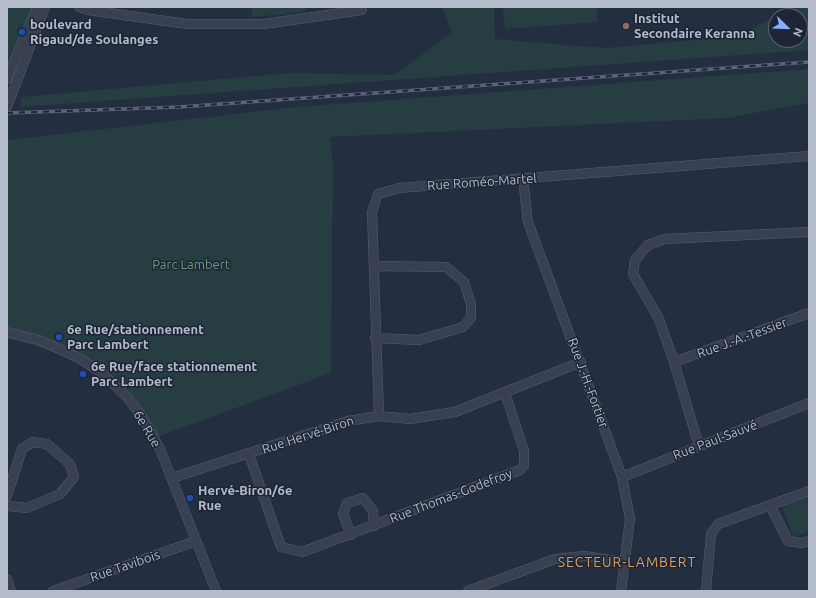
<!DOCTYPE html>
<meta charset="utf-8">
<style>
body{margin:0}
#map{position:relative;width:816px;height:598px;overflow:hidden;background:#242e41;font-family:Ubuntu,sans-serif}
canvas{display:block}
.frame{position:absolute;inset:0;border:8px solid #b5bccb;pointer-events:none}
.north{position:absolute;left:768px;top:8px;width:40px;height:40px;box-sizing:border-box;background:#1d2536;border:1px solid #5a6172;border-radius:50%;rotate:113deg;font-size:11px;font-weight:700;line-height:16px;text-align:center;color:#b5bccb}
.north::after{content:'';display:block;margin:auto;width:14px;height:18px;background:#87acfe;clip-path:polygon(50% 0,100% 100%,50% 72%,0 100%)}
</style>
<div id="map">
<canvas width="816" height="598"></canvas>
<div class="frame"></div>
<div class="north">N</div>
</div>
<script>
const ctx = document.querySelector('canvas').getContext('2d');
ctx.lineJoin = 'round';
function fillPath(path, color) {
  ctx.fillStyle = color;
  ctx.fill(path, 'evenodd');
}
function poly(rows) {
  const path = new Path2D();
  for (const r of rows) {
    path.moveTo(r[0], r[1]);
    for (let i = 2; i < r.length; i += 2) path.lineTo(r[i], r[i + 1]);
  }
  return path;
}
function trace(path, color, width, dash) {
  ctx.strokeStyle = color;
  ctx.lineWidth = width;
  ctx.lineCap = dash ? 'butt' : 'round';
  ctx.setLineDash(dash || []);
  ctx.stroke(path);
}
function write(font, color, halo, rows, align = 'center') {
  ctx.font = font + ' Ubuntu,sans-serif';
  ctx.lineWidth = 3;
  ctx.setLineDash([]);
  ctx.textBaseline = 'middle';
  ctx.strokeStyle = halo;
  ctx.fillStyle = color;
  for (const [text, x, y, turn = 0] of rows) {
    ctx.save();
    ctx.translate(x, y);
    ctx.rotate((+turn || 0) * Math.PI / 180);
    ctx.textAlign = isNaN(turn) ? turn : align;
    if (halo) ctx.strokeText(text, 0, 0);
    ctx.fillText(text, 0, 0);
    ctx.restore();
  }
}
const green = poly([
 [7,7,32,7,7,71],
 [251,7,305,7,306,12,252,17],
 [442,7,494,7,495,39,605,48,738,36,776,16,776,40,800,40,800,16,776,16,793,7,809,7,809,50,20,107,21,97,289,73,394,75,452,32],
 [503,7,596,7,598,22,505,29],
 [809,69,809,103,726,118,330,137,333,167,331,373,157,437,128,394,86,361,7,338,7,140,296,107],
 [809,497,809,531,793,537,782,506]
]);
const minor = poly([
 [79,7,88,10,187,24,264,24,362,10],
 [7,79,37,7],
 [7,107,45,7],
 [523,179,528,222,622,477,630,519,621,591],
 [374,266,446,267,464,282,471,304,471,318,463,327,419,340,375,338],
 [7,332,39,340,79,358,102,373,128,398,144,420,160,449,216,591],
 [674,362,809,313],
 [379,416,372,212,378,194,399,188,809,156],
 [699,446,674,362,659,319,633,274,635,260,648,245,665,239,809,232],
 [249,454,281,547,302,552,520,470,524,465,524,451,505,393],
 [622,477,809,403],
 [172,478,348,421,379,416,410,419,455,412,581,362],
 [7,496,22,449,33,442,47,444,70,464,74,477,60,494,27,508,7,506],
 [770,505,788,541,802,543,809,541],
 [351,535,343,514,347,503,363,498,373,511,374,526],
 [7,579,11,591],
 [53,591,196,541],
 [468,591,555,559,584,556,625,562],
 [706,591,711,534,718,524,809,491]
]);
const rail = poly([
 [7,113,179,107,809,62]
]);
const markers = [
 [626,26,4,"#8d6e63"],
 [22,32,4,"#1a4fb4"],
 [59,337,4,"#1a4fb4"],
 [83,374,4,"#1a4fb4"],
 [190,498,4,"#1a4fb4"]
];
const poiNames = [
 ["Institut",634,19],
 ["Secondaire Keranna",634,34],
 ["boulevard",30,25],
 ["Rigaud/de Soulanges",30,40],
 ["6e Rue/stationnement",67,330],
 ["Parc Lambert",67,345],
 ["6e Rue/face stationnement",91,367],
 ["Parc Lambert",91,382],
 ["Hervé-Biron/6e",198,491],
 ["Rue",198,506]
];
const streetNames = [
 ["Rue Roméo-Martel",482,182,-4],
 ["Rue J.-A.-Tessier",742,338,-20],
 ["Rue J.-H.-Fortier",588,383,70],
 ["6e Rue",147,429,59],
 ["Rue Hervé-Biron",308,435,-18],
 ["Rue Paul-Sauvé",715,440,-21],
 ["Rue Thomas-Godefroy",451,496,-21],
 ["Rue Tavibois",125,566,-19]
];
const parkNames = [
 ["Parc Lambert",191,265]
];
const neighbourhoodNames = [
 ["SECTEUR-LAMBERT",627,562]
];
fillPath(green, '#263d42');
trace(minor, '#565e6e', 10);
trace(minor, '#384051', 9);
trace(rail, '#5a6478', 3.5);
trace(rail, '#1d2536', 2, [6]);
for (const [x, y, r, color] of markers) {
  const dot = new Path2D();
  dot.arc(x, y, r, 0, 2 * Math.PI);
  ctx.fillStyle = color;
  ctx.fill(dot);
  trace(dot, '#1d2536', 1.5);
}
write('bold 13px', '#b5bccb', '#1d2536', poiNames, 'left');
write('13px', '#b5bccb', '#1d2536', streetNames);
write('13px', '#6a9d7a', '#1d2536', parkNames);
ctx.letterSpacing = '1px';
write('14px', '#db9f60', '#1d2536', neighbourhoodNames);
ctx.letterSpacing = '0px';
</script>
